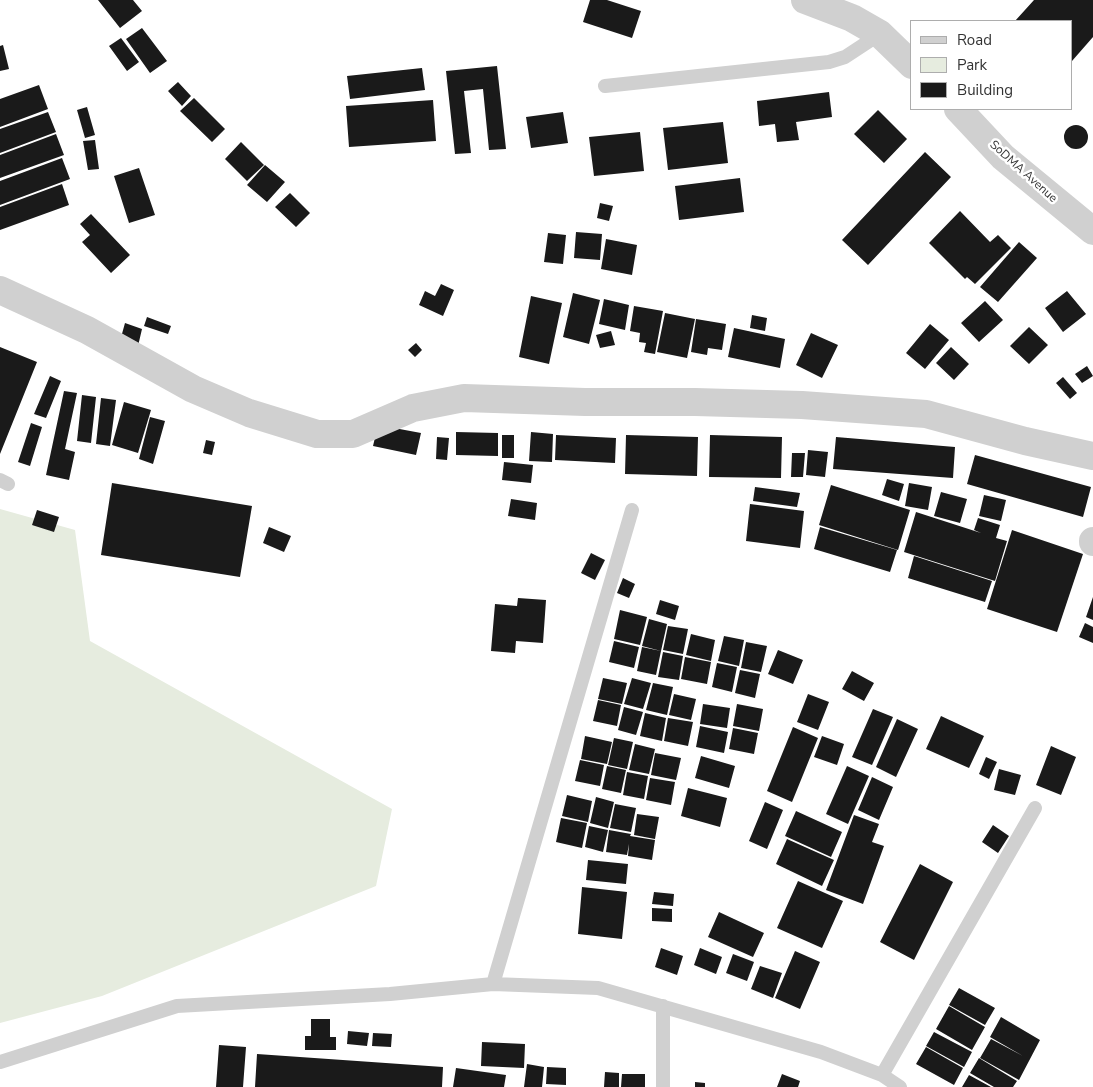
<!DOCTYPE html>
<style>
body{margin:0}
#map{position:relative;width:1093px;height:1087px;overflow:hidden;background:#fff;font-family:"Nunito Sans",sans-serif}
canvas{display:block}
.legend{position:absolute;left:910px;top:20px;width:162px;height:90px;box-sizing:border-box;background:#fff;border:1px solid #adadad;margin:0;padding:6px 9px;list-style:none;font-size:15px;color:#333}
.legend li{display:flex;align-items:center;gap:10px;height:25px}
.legend b{width:25px;border:1px solid #adadad}
</style>
<div id="map">
<canvas width="1093" height="1087"></canvas>
<ul class="legend">
<li><b style="height:6px;background:#d0d0d0"></b>Road</li>
<li><b style="height:14px;background:#e6ecdf"></b>Park</li>
<li><b style="height:14px;background:#1a1a1a"></b>Building</li>
</ul>
</div>
<script>
const ctx = document.querySelector('canvas').getContext('2d');
ctx.lineJoin = 'round';
function fillPath(path, color) {
  ctx.fillStyle = color;
  ctx.fill(path, 'evenodd');
}
function poly(rows) {
  const path = new Path2D();
  for (const r of rows) {
    if (r.length === 3) {
      path.moveTo(r[0] + r[2], r[1]);
      path.arc(r[0], r[1], r[2], 0, 2 * Math.PI);
      continue;
    }
    path.moveTo(r[0], r[1]);
    for (let i = 2; i < r.length; i += 2) path.lineTo(r[i], r[i + 1]);
  }
  return path;
}
function trace(path, color, width, dash) {
  ctx.strokeStyle = color;
  ctx.lineWidth = width;
  ctx.lineCap = dash ? 'butt' : 'round';
  ctx.setLineDash(dash || []);
  ctx.stroke(path);
}
function write(font, color, halo, rows, align = 'center') {
  ctx.font = font + ' "Nunito Sans",sans-serif';
  ctx.lineWidth = 5;
  ctx.setLineDash([]);
  ctx.textBaseline = 'middle';
  ctx.strokeStyle = halo;
  ctx.fillStyle = color;
  for (const [text, x, y, turn = 0] of rows) {
    ctx.save();
    ctx.translate(x, y);
    ctx.rotate((+turn || 0) * Math.PI / 180);
    ctx.textAlign = isNaN(turn) ? turn : align;
    if (halo) ctx.strokeText(text, 0, 0);
    ctx.fillText(text, 0, 0);
    ctx.restore();
  }
}
const green = poly([
 [0,509,75,530,90,641,392,809,376,886,102,996,0,1023]
]);
const building = poly([
 [98,0,133,0,142,11,120,28],
 [590,0,607,0,641,11,632,38,583,22],
 [1034,0,1093,0,1093,37,1072,61,1072,21,1015,21],
 [142,28,167,61,150,73,126,39],
 [121,38,139,62,127,71,109,46],
 [3,45,9,69,0,71,0,46],
 [497,66,506,149,489,150,483,89,464,91,471,153,455,154,446,71],
 [422,68,425,90,350,99,347,76],
 [178,82,191,96,182,106,168,91],
 [39,85,48,109,0,127,0,99],
 [829,92,832,117,796,122,799,140,777,142,775,124,759,126,757,101],
 [194,98,225,129,212,142,180,111],
 [433,100,436,141,349,147,346,106],
 [87,107,95,135,85,138,77,110],
 [878,110,907,139,884,163,854,134],
 [48,112,56,132,0,153,0,129],
 [563,112,568,143,531,148,526,117],
 [723,122,728,163,668,170,663,128],
 [1076,137,12],
 [640,132,644,171,594,176,589,137],
 [56,134,64,155,0,178,0,155],
 [95,140,99,169,88,170,83,141],
 [241,142,264,165,247,181,225,159],
 [925,152,951,177,868,265,842,240],
 [62,158,70,179,0,205,0,181],
 [265,165,285,182,267,202,247,185],
 [139,168,155,215,129,223,114,176],
 [740,178,744,212,679,220,675,186],
 [62,184,69,205,0,230,0,207],
 [290,193,310,213,296,227,275,207],
 [600,203,613,206,609,221,597,218],
 [960,211,990,242,998,235,1011,248,975,284,967,277,965,279,929,243],
 [91,214,130,255,111,273,82,242,90,235,80,224],
 [576,232,602,234,600,260,574,258],
 [548,233,566,235,563,264,544,262],
 [606,239,637,245,632,275,601,269],
 [1019,242,1037,258,998,302,980,287],
 [441,284,454,290,443,316,419,305,425,291,435,296],
 [1067,291,1086,314,1063,332,1045,308],
 [573,293,600,300,589,344,563,337],
 [531,296,562,303,549,364,519,357],
 [604,299,629,305,625,330,599,324],
 [985,301,1003,320,979,342,961,323],
 [634,306,663,311,655,354,644,352,646,343,639,342,640,333,630,331],
 [665,313,695,319,687,358,657,352],
 [752,315,767,318,765,331,750,328],
 [147,317,171,326,168,334,144,326],
 [696,319,726,324,722,350,708,348,707,355,691,352],
 [125,323,142,329,138,346,120,341],
 [930,324,949,340,925,369,906,353],
 [1029,327,1048,345,1029,364,1010,346],
 [734,328,785,339,780,368,728,357],
 [611,331,615,345,600,348,596,335],
 [811,333,838,345,822,378,796,365],
 [416,343,422,350,415,357,408,350],
 [0,347,37,362,0,454],
 [951,347,969,364,954,380,936,363],
 [1087,366,1093,376,1082,383,1075,374],
 [50,376,61,381,46,418,34,414],
 [1063,377,1077,393,1070,399,1056,383],
 [64,391,77,393,65,449,75,452,69,480,46,475],
 [82,395,96,397,91,443,77,441],
 [101,398,116,400,110,446,96,444],
 [124,402,151,410,138,453,112,445],
 [150,417,165,421,153,464,139,459],
 [31,423,42,427,30,466,18,462],
 [378,425,421,433,416,455,373,446],
 [456,432,498,433,498,456,456,455],
 [531,432,553,434,552,462,529,461],
 [502,435,514,435,514,458,502,458],
 [556,435,616,438,615,463,555,460],
 [626,435,698,437,697,476,625,474],
 [710,435,782,437,781,478,709,477],
 [437,437,449,438,447,460,436,459],
 [836,437,955,447,953,478,833,469],
 [206,440,215,442,212,455,203,453],
 [808,450,828,452,825,477,806,475],
 [792,453,805,453,803,477,791,477],
 [975,455,1091,487,1083,517,967,484],
 [504,462,533,465,531,483,502,480],
 [887,479,904,484,899,501,882,495],
 [112,483,252,506,240,577,101,555],
 [909,483,932,487,928,510,905,506],
 [831,485,910,510,898,550,819,525],
 [755,487,800,493,797,507,753,501],
 [941,492,967,499,960,523,934,516],
 [984,495,1006,500,1001,521,979,516],
 [511,499,537,503,535,520,508,516],
 [750,504,804,511,800,548,746,541],
 [37,510,59,517,54,532,32,525],
 [916,512,981,533,974,530,978,518,1000,525,996,538,1007,541,995,581,904,552],
 [269,527,291,536,284,552,263,543],
 [820,527,897,550,890,572,814,549],
 [1012,530,1083,554,1057,632,987,609],
 [591,553,605,560,595,580,581,573],
 [914,556,992,581,985,602,908,578],
 [623,578,635,584,629,598,617,593],
 [1093,597,1093,620,1086,617],
 [518,598,546,600,543,643,516,641,515,653,491,651,495,604,517,606],
 [660,600,679,606,675,620,656,614],
 [620,610,647,617,640,645,614,639],
 [649,619,667,624,661,651,642,646],
 [1085,623,1093,627,1093,643,1079,637],
 [668,626,688,629,683,654,663,650],
 [691,634,715,640,711,661,686,655],
 [724,636,744,640,739,666,718,661],
 [614,641,639,647,634,668,609,662],
 [746,642,767,646,761,672,741,668],
 [642,647,661,651,656,675,637,671],
 [778,650,803,660,793,684,768,674],
 [663,652,683,656,679,680,658,677],
 [685,657,711,662,707,684,681,679],
 [717,663,737,667,732,692,712,687],
 [740,670,760,674,755,698,735,693],
 [852,671,874,683,864,701,842,689],
 [603,678,627,683,622,704,598,699],
 [632,678,651,683,643,709,624,704],
 [653,683,673,687,667,715,646,710],
 [674,694,696,699,691,720,669,715],
 [808,694,829,702,818,730,797,722],
 [598,700,621,705,617,726,593,721],
 [703,704,730,708,727,728,700,724],
 [737,704,763,709,759,731,733,726],
 [624,707,643,712,636,735,618,730],
 [873,709,893,717,872,765,852,757],
 [645,713,666,718,662,741,640,736],
 [941,716,984,736,969,768,926,749],
 [668,718,693,722,688,746,664,741],
 [897,719,918,729,896,777,876,767],
 [700,726,728,732,724,753,696,747],
 [793,727,818,738,792,802,767,791],
 [733,728,758,733,754,754,729,749],
 [585,736,612,742,607,764,581,759],
 [822,736,844,744,837,765,814,757],
 [614,738,633,742,627,769,608,765],
 [635,744,655,749,649,774,629,770],
 [1051,746,1076,757,1061,795,1036,785],
 [655,753,681,758,676,780,651,775],
 [701,756,735,766,729,788,695,778],
 [986,757,997,762,989,779,979,774],
 [580,760,604,765,600,786,575,781],
 [607,766,626,770,621,793,602,789],
 [847,766,869,776,848,824,826,814],
 [999,769,1021,775,1015,795,994,790],
 [627,772,648,776,644,799,623,795],
 [872,777,893,787,879,820,858,810],
 [650,778,675,782,671,805,646,800],
 [688,788,727,798,720,827,681,816],
 [567,795,592,801,588,822,562,816],
 [596,797,614,802,608,828,590,823],
 [765,802,783,810,767,849,749,841],
 [615,804,636,808,631,832,610,828],
 [796,811,842,832,831,857,785,836],
 [637,814,659,817,655,839,634,835],
 [854,815,879,824,872,842,884,846,863,904,826,890],
 [561,818,587,823,582,848,556,842],
 [993,825,1009,836,998,853,982,842],
 [589,826,608,830,603,852,585,847],
 [609,830,631,834,630,836,655,840,652,860,628,856,629,844,627,855,606,852],
 [787,839,834,860,822,886,776,864],
 [588,860,628,864,626,884,586,880],
 [920,864,953,882,914,960,880,942],
 [798,881,843,901,822,948,777,928],
 [582,887,627,892,622,939,578,934],
 [654,892,674,894,673,906,652,904],
 [652,908,672,909,672,922,652,921],
 [719,912,764,933,753,957,708,937],
 [661,948,683,956,677,975,655,967],
 [700,948,722,957,716,974,694,965],
 [795,951,820,962,800,1009,775,998],
 [733,954,754,962,747,981,726,973],
 [760,966,782,973,773,998,751,989],
 [959,988,995,1008,985,1025,949,1005],
 [949,1006,985,1027,972,1050,936,1029],
 [1001,1017,1040,1040,1019,1080,980,1058,991,1039,1023,1056,990,1037],
 [311,1019,330,1019,330,1037,336,1037,336,1050,305,1050,305,1036,311,1036],
 [348,1031,369,1033,367,1046,347,1044],
 [934,1032,972,1052,964,1067,926,1046],
 [373,1033,392,1034,391,1047,372,1046],
 [482,1042,525,1044,524,1068,481,1066],
 [219,1045,246,1047,243,1087,216,1087],
 [926,1047,963,1068,954,1085,916,1064],
 [257,1054,443,1067,442,1087,255,1087],
 [979,1058,1017,1081,1013,1087,994,1087,970,1073],
 [527,1064,544,1067,542,1087,524,1087],
 [547,1067,566,1068,566,1085,546,1084],
 [456,1068,506,1075,504,1087,453,1087],
 [605,1072,619,1073,619,1087,604,1087],
 [622,1074,645,1074,645,1087,621,1087],
 [782,1074,800,1081,798,1087,777,1087],
 [969,1075,991,1087,962,1087],
 [695,1082,705,1083,705,1087,695,1087]
]);
const service = poly([
 [605,86,829,62,845,57,880,34],
 [0,480,8,484],
 [493,984,632,510],
 [0,1062,177,1006,390,994,493,984,598,988,821,1052,882,1075,900,1087],
 [882,1075,1035,808],
 [663,1087,663,1006]
]);
const minor = poly([
 [805,0,852,18,880,34,912,65],
 [958,109,1003,157,1093,231],
 [0,290,87,330,193,389,249,413,317,434,353,434,413,408,464,398,585,402,695,402,802,405,926,414,1025,441,1093,456],
 [1093,541,1093,542]
]);
const streetNames = [
 ["SoDMA Avenue",1023,172,42]
];
fillPath(green, '#e6ecdf');
fillPath(building, '#1a1a1a');
trace(service, '#d0d0d0', 14);
trace(minor, '#d0d0d0', 28);
write('12px', '#333', '#fff', streetNames);
</script>
